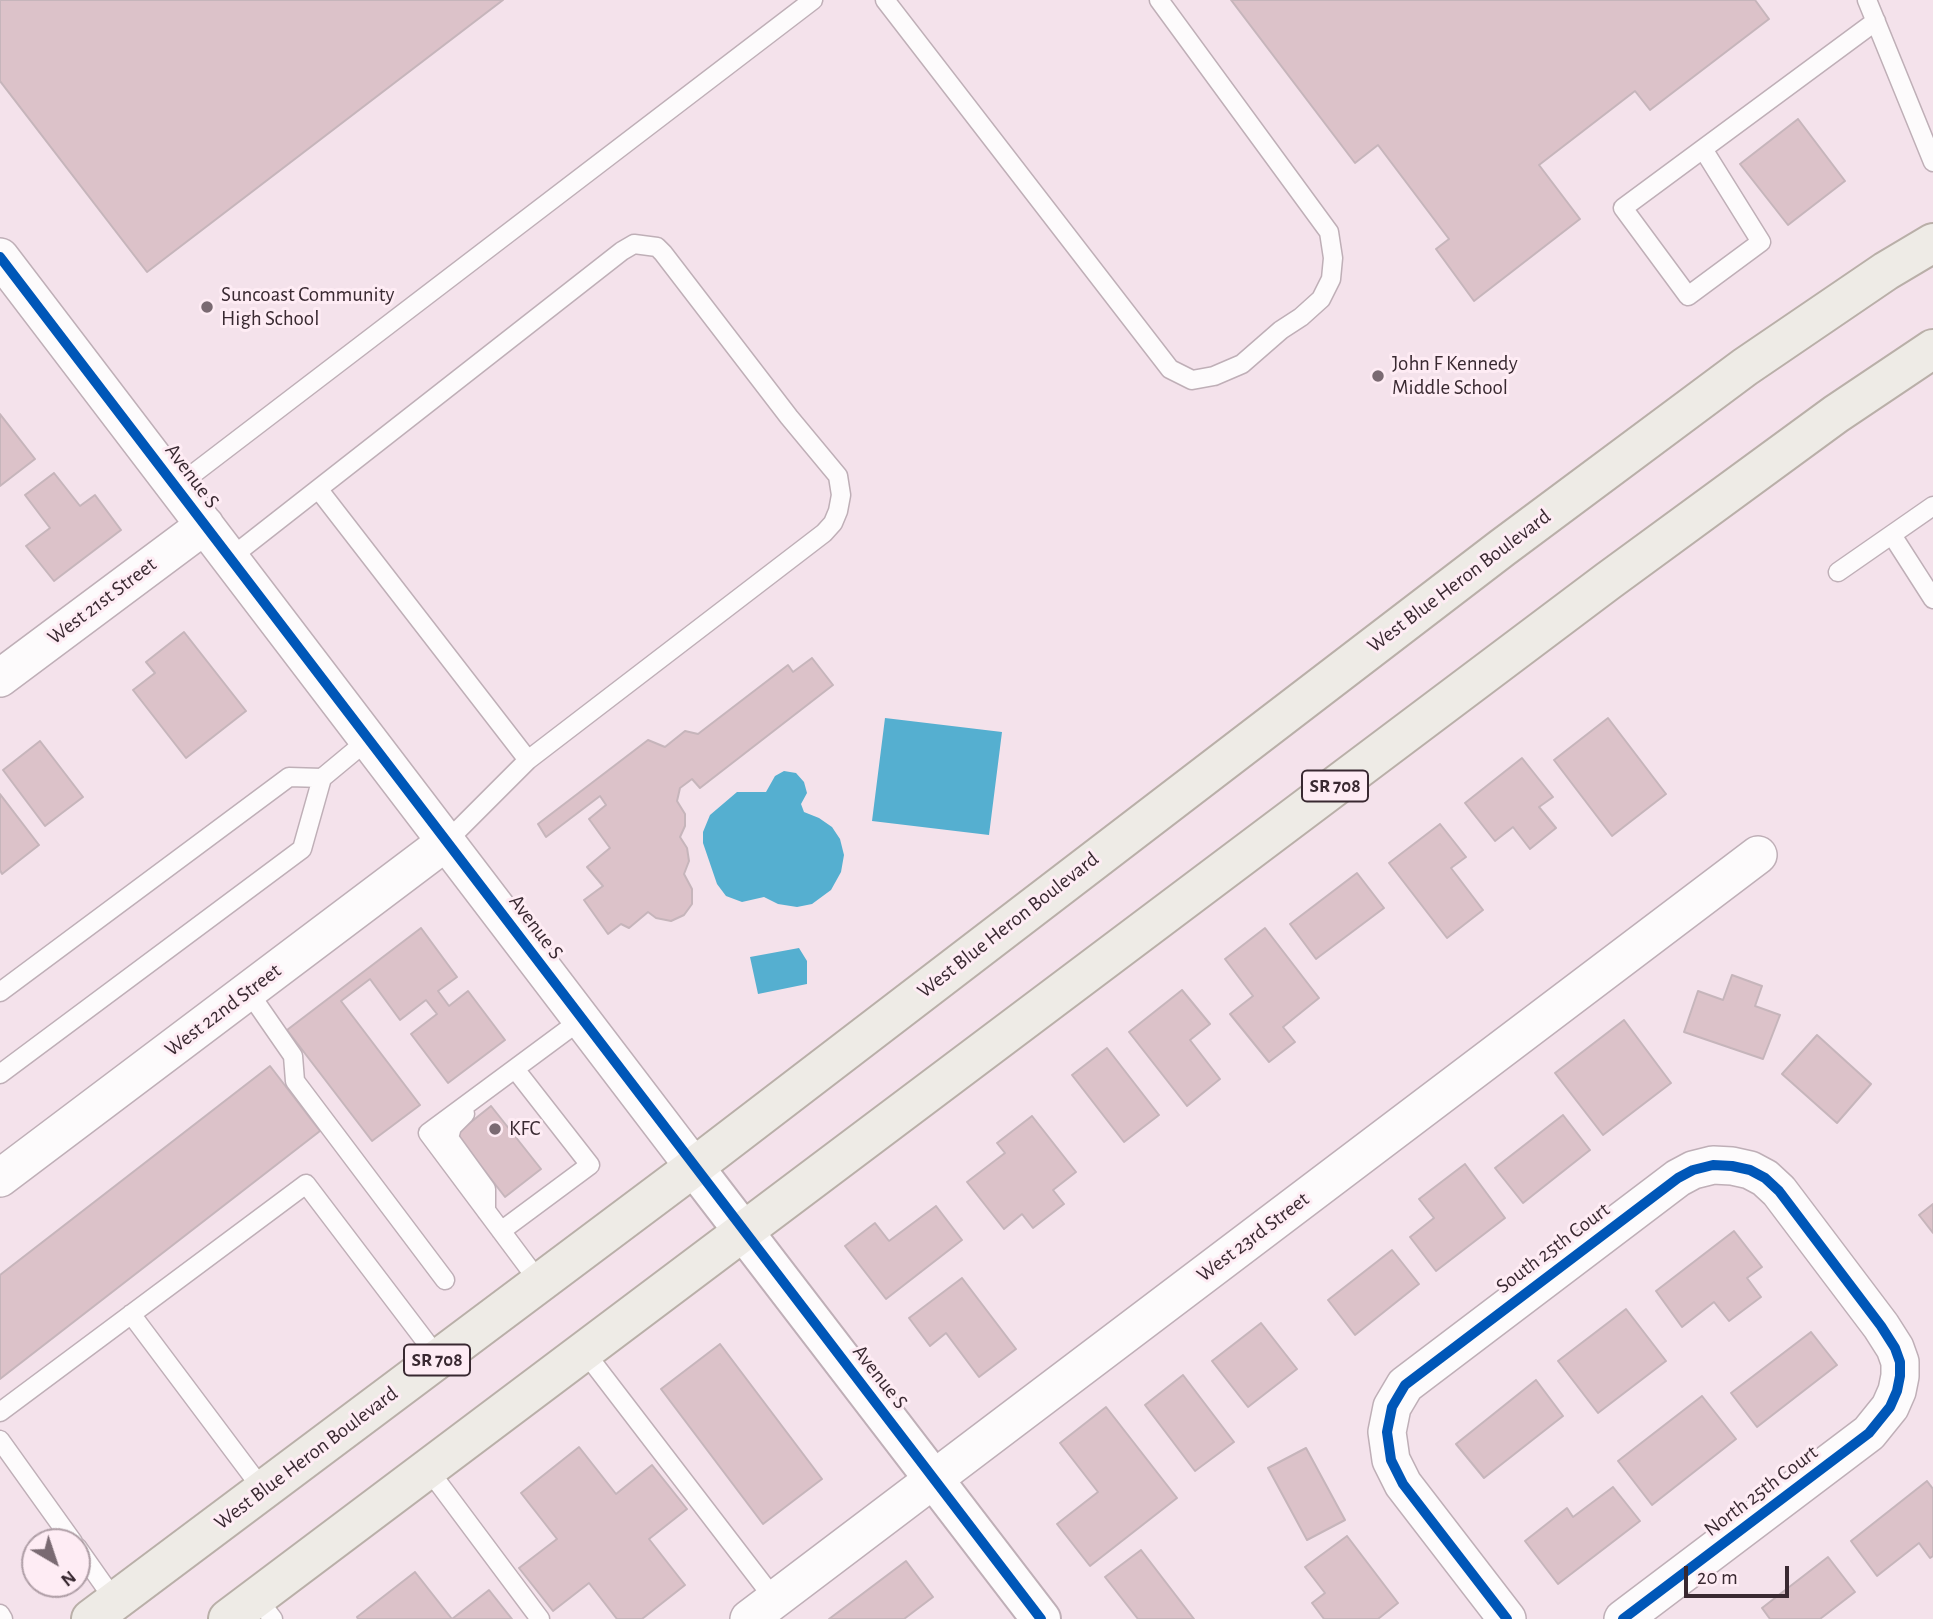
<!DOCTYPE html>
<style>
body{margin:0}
#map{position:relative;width:1933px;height:1619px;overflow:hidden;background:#f4e2eb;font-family:"Alegreya Sans",sans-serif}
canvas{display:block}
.north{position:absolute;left:21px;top:1528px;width:70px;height:70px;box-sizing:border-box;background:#feecf4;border:2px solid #af9ea6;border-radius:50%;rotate:141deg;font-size:19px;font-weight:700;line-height:28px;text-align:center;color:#392931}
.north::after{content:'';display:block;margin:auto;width:24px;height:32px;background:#7a6a72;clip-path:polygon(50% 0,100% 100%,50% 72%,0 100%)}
.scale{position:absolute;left:1684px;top:1566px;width:105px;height:32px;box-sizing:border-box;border:4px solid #392931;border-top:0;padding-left:9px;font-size:21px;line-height:24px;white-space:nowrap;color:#392931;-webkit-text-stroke:5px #feecf4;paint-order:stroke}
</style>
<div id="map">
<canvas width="1933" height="1619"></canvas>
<div class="north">N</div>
<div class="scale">20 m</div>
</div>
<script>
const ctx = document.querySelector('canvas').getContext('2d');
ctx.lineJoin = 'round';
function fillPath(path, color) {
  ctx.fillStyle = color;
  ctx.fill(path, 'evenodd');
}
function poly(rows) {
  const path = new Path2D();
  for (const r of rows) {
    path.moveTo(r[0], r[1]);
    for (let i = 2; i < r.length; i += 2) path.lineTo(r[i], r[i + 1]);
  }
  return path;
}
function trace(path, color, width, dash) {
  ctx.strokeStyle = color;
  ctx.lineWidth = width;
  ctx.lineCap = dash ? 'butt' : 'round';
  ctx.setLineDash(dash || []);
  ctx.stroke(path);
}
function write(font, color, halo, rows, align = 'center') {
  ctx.font = font + ' "Alegreya Sans",sans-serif';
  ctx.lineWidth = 6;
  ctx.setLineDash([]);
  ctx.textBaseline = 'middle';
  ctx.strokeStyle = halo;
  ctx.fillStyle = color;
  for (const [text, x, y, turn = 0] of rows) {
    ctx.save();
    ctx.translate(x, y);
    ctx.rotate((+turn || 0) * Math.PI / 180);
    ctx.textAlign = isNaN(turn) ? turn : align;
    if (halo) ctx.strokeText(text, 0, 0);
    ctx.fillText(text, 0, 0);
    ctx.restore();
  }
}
const water = poly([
 [885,718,1002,732,989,835,872,821],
 [784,771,796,773,804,782,807,793,801,804,804,812,819,818,832,827,840,839,844,855,841,872,831,890,812,904,797,907,778,904,764,897,742,902,726,896,717,884,703,843,703,832,710,815,737,792,766,792,775,776],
 [799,948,807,961,807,984,758,994,750,957]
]);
const building = poly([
 [0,0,503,0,147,272,0,81,0,0],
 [1231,0,1755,0,1769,19,1650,110,1635,91,1539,165,1580,219,1474,301,1436,249,1449,239,1378,145,1355,163,1231,0],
 [1798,119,1845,181,1788,225,1740,164,1798,119],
 [0,414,35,459,0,486,0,414],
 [54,473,80,506,95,495,121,530,54,581,26,546,50,528,25,495,54,473],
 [184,632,246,711,186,758,133,690,155,673,146,662,184,632],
 [812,658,833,685,700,788,692,779,680,788,677,801,685,814,685,826,680,837,687,848,689,861,684,874,692,889,692,904,684,915,671,921,656,918,648,912,629,928,621,924,608,934,584,900,603,886,587,867,610,848,589,819,606,805,600,796,546,837,538,824,648,740,665,747,685,731,698,734,788,665,793,672,812,658],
 [1608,718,1666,794,1612,836,1554,760,1608,718],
 [40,741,83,797,45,826,3,770,40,741],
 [1522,758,1553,797,1539,807,1556,828,1530,849,1513,827,1495,841,1465,803,1522,758],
 [0,794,39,845,2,874,0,870,0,794],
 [1440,824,1466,857,1451,868,1483,910,1447,938,1389,863,1440,824],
 [1357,873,1384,908,1316,959,1290,924,1357,873],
 [421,928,457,977,438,991,449,1006,468,991,505,1040,448,1083,411,1034,437,1014,426,1000,400,1020,370,979,341,1001,420,1105,372,1141,287,1030,421,928],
 [1265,928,1319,998,1283,1027,1295,1042,1269,1062,1230,1014,1253,996,1225,959,1265,928],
 [1732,975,1762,986,1755,1006,1780,1015,1763,1059,1684,1032,1698,991,1723,1000,1732,975],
 [1182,990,1210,1024,1190,1040,1220,1079,1187,1106,1129,1032,1182,990],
 [1624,1020,1671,1083,1603,1135,1555,1073,1624,1020],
 [1817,1035,1871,1084,1837,1123,1782,1074,1817,1035],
 [1107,1048,1159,1115,1124,1142,1072,1075,1107,1048],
 [270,1066,320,1131,0,1379,0,1275,270,1066],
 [491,1106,541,1169,505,1197,456,1134,491,1106],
 [1563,1115,1590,1150,1523,1203,1495,1168,1563,1115],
 [1032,1116,1076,1172,1053,1190,1064,1204,1033,1228,1022,1214,1004,1229,967,1182,1005,1153,997,1143,1032,1116],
 [1465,1164,1505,1218,1436,1271,1410,1237,1434,1218,1419,1199,1465,1164],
 [1933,1204,1933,1233,1919,1215,1933,1204],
 [936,1206,962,1240,886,1299,845,1246,875,1223,889,1241,936,1206],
 [1734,1231,1762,1267,1747,1278,1761,1297,1729,1321,1714,1302,1682,1327,1656,1291,1734,1231],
 [1392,1250,1419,1284,1355,1335,1328,1300,1392,1250],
 [962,1278,1016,1349,979,1377,946,1333,930,1346,909,1318,962,1278],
 [1626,1309,1666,1361,1598,1413,1558,1361,1626,1309],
 [1261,1323,1297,1369,1248,1407,1212,1361,1261,1323],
 [1811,1332,1837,1365,1757,1427,1731,1393,1811,1332],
 [720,1344,822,1479,763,1524,661,1389,720,1344],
 [1183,1375,1234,1442,1195,1471,1145,1405,1183,1375],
 [1536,1380,1563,1416,1484,1478,1456,1444,1536,1380],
 [1702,1396,1736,1439,1652,1505,1618,1461,1702,1396],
 [1106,1407,1177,1498,1090,1566,1057,1524,1098,1492,1060,1443,1106,1407],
 [579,1447,616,1494,652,1465,687,1509,649,1539,685,1585,642,1619,617,1619,589,1583,553,1611,519,1568,557,1539,521,1493,579,1447],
 [1306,1448,1345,1520,1307,1540,1268,1468,1306,1448],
 [1927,1481,1933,1489,1933,1556,1930,1558,1919,1543,1877,1576,1851,1541,1927,1481],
 [1613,1487,1640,1521,1558,1584,1525,1541,1567,1508,1573,1517,1613,1487],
 [1347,1536,1398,1603,1378,1619,1324,1619,1312,1603,1325,1593,1305,1567,1347,1536],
 [1141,1550,1194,1619,1138,1619,1105,1577,1141,1550],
 [1828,1557,1855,1592,1820,1619,1770,1619,1762,1608,1828,1557],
 [906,1561,933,1597,904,1619,829,1619,906,1561],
 [415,1572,452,1619,489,1590,512,1619,358,1619,357,1617,415,1572]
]);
const service = poly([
 [885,0,1170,369,1192,380,1214,376,1242,364,1281,330,1301,317,1321,299,1331,279,1333,258,1329,232,1159,0],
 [1867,0,1933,162],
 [1703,149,1761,242,1688,296,1623,208,1876,21],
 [176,487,813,0],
 [319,490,528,760],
 [1892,535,1933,599],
 [230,558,622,251,634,244,657,247,663,253,789,417,838,476,841,495,838,511,833,523,824,533,528,760,447,841],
 [1838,572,1933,506],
 [248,991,293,1056,295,1081,445,1280],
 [0,992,289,777,322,778,369,739],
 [0,1074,302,849,322,778],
 [465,1114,452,1127,449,1138,486,1189,486,1211],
 [501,1231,590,1165,515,1069],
 [540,1283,428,1133,582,1019],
 [131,1314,263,1490],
 [584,1351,775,1600],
 [0,1412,306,1184,439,1359],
 [0,1440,73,1542],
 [428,1469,540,1619],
 [77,1547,115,1601],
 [257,1598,273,1619],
 [0,1614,3,1619]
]);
const minor = poly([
 [0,257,694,1167],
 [0,678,205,525],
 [0,1178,447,841],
 [749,1619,1758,855],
 [1507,1619,1403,1484,1391,1460,1387,1432,1392,1407,1405,1385,1678,1178,1693,1170,1713,1165,1732,1166,1750,1170,1765,1178,1779,1191,1881,1326,1895,1348,1900,1362,1900,1376,1897,1391,1890,1407,1869,1433,1623,1619]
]);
const tertiary = poly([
 [694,1167,1041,1619]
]);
const primary = poly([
 [91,1619,694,1167,1502,548,1745,367,1886,271,1933,243],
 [228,1619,1608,581,1836,414,1933,349]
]);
const cycleway = poly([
 [0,257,1041,1619],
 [1507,1619,1403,1484,1391,1460,1387,1432,1392,1407,1405,1385,1678,1178,1693,1170,1713,1165,1732,1166,1750,1170,1765,1178,1779,1191,1881,1326,1895,1348,1900,1362,1900,1376,1897,1391,1890,1407,1869,1433,1623,1619]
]);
const markers = [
 [207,307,7,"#7a6a72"],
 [1378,376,7,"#7a6a72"],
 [495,1129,7,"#7a6a72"]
];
const shields = [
 [1335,786,66],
 [437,1360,66]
];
const shieldNames = [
 ["SR 708",1335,786],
 ["SR 708",437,1360]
];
const poiNames = [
 ["Suncoast Community",221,295],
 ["High School",221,319],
 ["John F Kennedy",1392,364],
 ["Middle School",1392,388],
 ["KFC",509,1129]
];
const streetNames = [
 ["Avenue S",192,476,53],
 ["West Blue Heron Boulevard",1459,581,-37],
 ["West 21st Street",102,601,-37],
 ["West Blue Heron Boulevard",1008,925,-38],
 ["Avenue S",536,927,53],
 ["West 22nd Street",223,1010,-37],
 ["West 23rd Street",1253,1237,-37],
 ["South 25th Court",1553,1248,-37],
 ["Avenue S",880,1377,52],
 ["West Blue Heron Boulevard",306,1458,-37],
 ["North 25th Court",1761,1491,-37]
];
fillPath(water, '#55afd0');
fillPath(building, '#dcc2c9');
trace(building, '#c6b5bb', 2);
trace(service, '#bfafb7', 21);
trace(minor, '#bfafb7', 40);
trace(tertiary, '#bfafb7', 42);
trace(primary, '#b9afa8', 42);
trace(service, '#fdfbfc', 18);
trace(minor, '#fdfbfc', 37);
trace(tertiary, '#fdfbfc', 38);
trace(primary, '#eeebe6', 38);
trace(cycleway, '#0057b8', 10);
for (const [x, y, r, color] of markers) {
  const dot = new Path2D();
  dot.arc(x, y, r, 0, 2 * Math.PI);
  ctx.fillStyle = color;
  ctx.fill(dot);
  trace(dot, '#feecf4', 2.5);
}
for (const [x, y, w] of shields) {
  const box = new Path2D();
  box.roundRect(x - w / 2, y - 15.5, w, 31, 5);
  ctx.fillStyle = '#feecf4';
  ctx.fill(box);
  trace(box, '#392931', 2);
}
write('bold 19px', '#392931', null, shieldNames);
write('21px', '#392931', '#feecf4', poiNames, 'left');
write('21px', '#392931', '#feecf4', streetNames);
</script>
